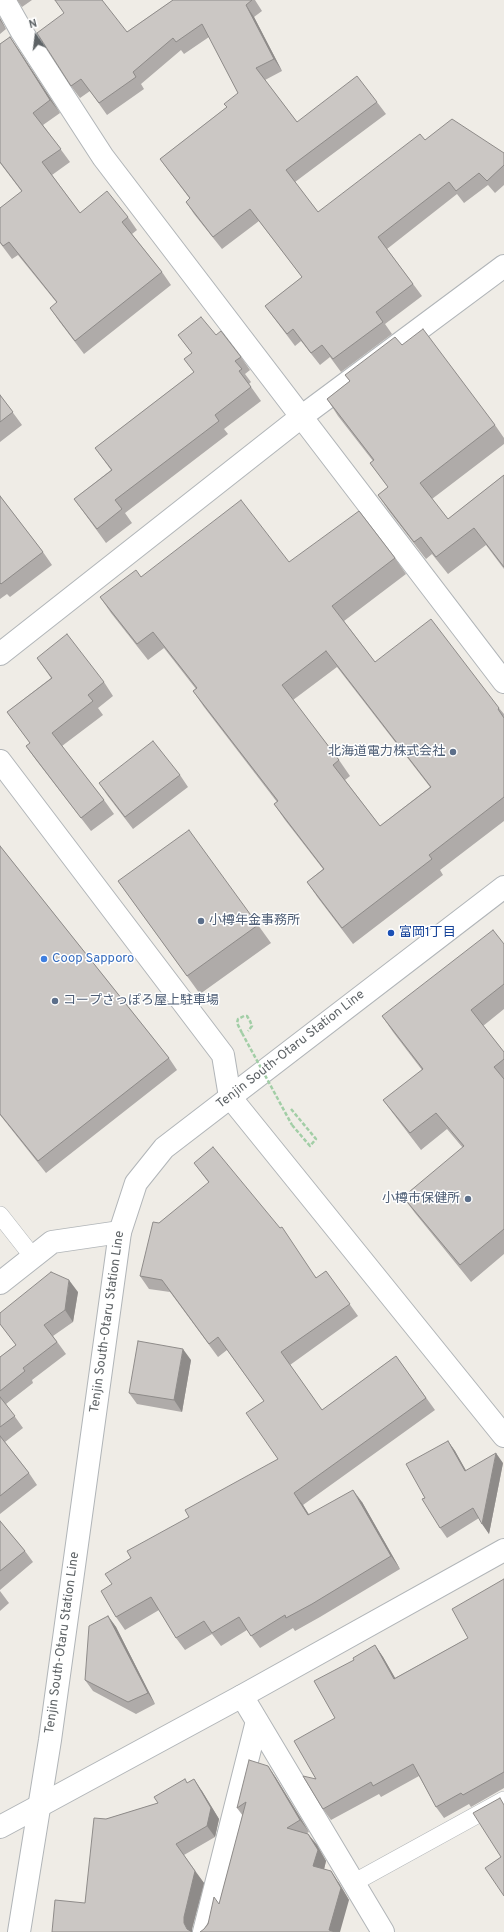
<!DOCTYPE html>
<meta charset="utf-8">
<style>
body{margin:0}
#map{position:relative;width:504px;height:1932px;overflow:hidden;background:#efece6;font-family:Overpass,sans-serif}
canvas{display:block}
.north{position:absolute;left:16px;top:16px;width:40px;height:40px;-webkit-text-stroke:3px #fff;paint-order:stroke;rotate:346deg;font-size:11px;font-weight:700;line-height:16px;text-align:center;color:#5e6366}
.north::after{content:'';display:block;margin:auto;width:14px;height:18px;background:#5e6366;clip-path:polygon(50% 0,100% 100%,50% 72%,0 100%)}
</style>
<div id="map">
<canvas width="504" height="1932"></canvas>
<div class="north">N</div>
</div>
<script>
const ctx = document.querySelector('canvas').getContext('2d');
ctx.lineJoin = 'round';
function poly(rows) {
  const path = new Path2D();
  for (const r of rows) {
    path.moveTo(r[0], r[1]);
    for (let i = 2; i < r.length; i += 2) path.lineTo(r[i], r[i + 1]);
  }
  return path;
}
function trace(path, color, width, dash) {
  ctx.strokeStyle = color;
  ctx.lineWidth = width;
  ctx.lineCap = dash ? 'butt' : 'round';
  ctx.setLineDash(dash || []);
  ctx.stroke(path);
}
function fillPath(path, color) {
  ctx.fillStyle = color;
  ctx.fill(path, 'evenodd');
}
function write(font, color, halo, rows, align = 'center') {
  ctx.font = font + ' Overpass,"Noto Sans JP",sans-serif';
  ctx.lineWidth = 3;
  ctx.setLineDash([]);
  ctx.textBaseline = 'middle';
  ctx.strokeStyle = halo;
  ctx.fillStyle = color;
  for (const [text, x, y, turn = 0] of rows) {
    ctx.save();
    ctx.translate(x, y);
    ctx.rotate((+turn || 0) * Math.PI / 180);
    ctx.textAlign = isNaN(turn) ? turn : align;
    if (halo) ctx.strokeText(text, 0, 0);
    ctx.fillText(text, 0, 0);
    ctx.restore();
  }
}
const path = poly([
 [242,1033,237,1023,238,1019,244,1016,247,1016,250,1021,252,1026,248,1031],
 [291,1109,316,1139,310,1146,292,1125]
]);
const service = poly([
 [0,1215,33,1257],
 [355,1882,504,1800]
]);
const minor = poly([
 [4,0,22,32,103,157,504,682],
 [0,654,301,417,504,266],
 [0,761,223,1055,230,1097],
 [242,1696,383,1932],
 [0,1827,41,1805],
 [204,1932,257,1721]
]);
const tertiary = poly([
 [230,1097,504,1436],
 [0,1283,52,1242,120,1232],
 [41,1805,242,1696,504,1550]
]);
const secondary = poly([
 [19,1932,50,1740,120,1232,136,1183,164,1148,504,887]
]);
const pathBridge = poly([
 [242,1033,292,1125]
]);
const wall = poly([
 [17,0,32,0,22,7],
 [173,0,255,0,262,11,254,17,282,71,265,80,297,122,377,102,386,114,295,182,318,212,425,140,504,153,504,185,495,193,488,185,464,203,457,194,387,249,422,296,385,324,392,334,341,372,330,357,320,365,301,341,295,346,265,306,302,277,259,221,222,249,194,214,186,202,190,199,160,159,227,107,238,93,209,37,184,54,181,50,141,84,144,89,107,115,90,91,80,98,71,86,64,13,127,32],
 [0,18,6,29,0,34],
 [10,37,60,113,43,125,70,162,52,175,80,213,128,217,137,230,132,234,162,272,171,285,84,354,59,321,50,308,57,303,18,255,12,259,0,243,0,208,22,192,0,163,0,44],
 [178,335,216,335,241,357,250,370,245,374,251,382,249,384,261,401,224,429,228,434,125,513,132,523,106,543,74,499,111,470,95,448,194,372,184,359,192,353],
 [402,345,495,425,504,438,504,444,432,499,448,519,504,475,504,569,486,545,448,574,432,554,426,559,389,511,378,495,388,487,370,463,373,461,338,416,327,399,350,381,345,375],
 [0,395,22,425,0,442],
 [0,496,43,552,52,565,10,597,7,594,0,599],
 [395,558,406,574,344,621,375,662,499,708,504,714,504,821,440,870,443,875,353,944,318,898,307,882,323,869,285,820,274,804,277,802,204,707,193,691,196,689,164,648,148,660,111,613,100,597,141,577,289,562],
 [337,667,430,787,380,826,345,780,350,776,339,760,293,700],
 [37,658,104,682,113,696,98,708,103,715,62,746,104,800,114,814,91,831,36,760,26,746,30,743,7,712,51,678],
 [180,775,188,787,133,829,107,795,99,783],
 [0,846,169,1058,177,1070,46,1173,0,1115],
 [118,881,258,925,271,943,200,994],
 [504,944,504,1009,483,1026,504,1052,504,1254,471,1282,415,1213,403,1197,463,1148,447,1129,421,1150,395,1116,383,1100,422,1070,393,1032,382,1016],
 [194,1163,317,1278,326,1271,358,1316,290,1365,322,1410,396,1356,435,1410,303,1505,308,1514,362,1502,400,1569,320,1617,295,1631,293,1628,260,1648,247,1630,221,1646,212,1634,185,1650,176,1638,159,1610,125,1630,116,1617,112,1584,131,1558,189,1517,278,1459,264,1401,227,1350,218,1357,170,1292,149,1289,140,1276,159,1223,209,1183],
 [78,1292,73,1322,53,1336,66,1354,32,1380,33,1383,6,1404,23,1428,5,1442,29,1473,37,1485,0,1514,0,1357,16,1345,0,1324,0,1313],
 [191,1360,182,1412,137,1404,129,1393],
 [448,1441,455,1451,466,1471,503,1463,489,1534,479,1518,447,1538,440,1528,425,1498],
 [0,1521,25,1551,33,1562,0,1590],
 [504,1579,504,1788,471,1807,469,1804,444,1818,436,1807,419,1776,381,1797,379,1794,331,1820,323,1809,316,1779,354,1660,375,1645,383,1657,395,1678,468,1638],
 [0,1591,9,1603,0,1611],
 [108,1616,116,1627,155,1704,136,1714,93,1691,85,1680],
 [268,1766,276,1778,309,1832,307,1833,308,1834,317,1845,326,1861,324,1869,339,1883,349,1900,204,1929,219,1904,243,1816,237,1808],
 [187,1783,202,1791,219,1819,215,1837,184,1855,204,1883,192,1929,192,1932,85,1903,106,1819,158,1803]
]);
const shadedWall = poly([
 [246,5,254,17,282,71,274,59],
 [0,18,6,29,0,20],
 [10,37,19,50,60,113,50,100],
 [69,1280,78,1292,73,1322,65,1310],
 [183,1349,191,1360,182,1412,174,1400],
 [448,1441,455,1451,472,1481,465,1471],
 [496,1453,503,1463,489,1534,482,1524],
 [353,1490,362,1502,400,1569,391,1556],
 [294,1493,303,1505,317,1527,308,1515],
 [108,1616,116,1627,155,1704,148,1693],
 [375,1645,383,1657,402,1690,394,1679],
 [268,1766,276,1778,309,1832,300,1820],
 [194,1779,202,1791,219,1819,215,1837,207,1826],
 [308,1834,317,1845,326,1861,322,1878,313,1866],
 [195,1871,204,1883,192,1929,192,1932,189,1932,184,1923,184,1917],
 [331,1871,339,1883,349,1900,340,1932,330,1932,329,1930]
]);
const building = poly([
 [55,0,102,0,127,32,173,0,252,0,246,5,274,59,256,68,297,122,357,76,377,102,286,170,318,212,420,134,425,140,452,119,504,153,504,165,487,181,479,173,456,191,449,182,378,237,413,284,376,312,383,322,333,359,322,345,311,353,293,329,287,334,265,306,302,277,250,209,213,237,186,202,190,198,160,159,227,107,224,104,238,93,202,24,176,42,173,38,133,72,136,77,99,103,81,79,71,86,37,33,64,13,55,0],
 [10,37,50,100,33,113,61,149,42,162,80,213,107,191,128,217,122,222,162,272,75,341,50,308,57,302,9,242,3,246,0,242,0,208,22,191,0,162,0,44,10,37],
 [201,317,216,335,221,331,241,357,235,361,242,369,239,371,251,387,215,415,219,421,115,500,122,509,97,529,74,499,112,470,95,448,194,372,184,359,192,353,178,335,201,317],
 [423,329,495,425,420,483,448,519,504,475,504,567,474,528,436,557,421,537,414,542,378,495,388,487,370,463,374,460,327,399,350,381,345,375,395,337,402,345,423,329],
 [0,395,13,412,0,422,0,395],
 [0,496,43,552,1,584,0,583,0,496],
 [241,500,289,562,359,511,395,558,332,606,375,662,431,619,499,708,498,709,504,718,504,797,429,855,432,859,342,928,307,882,324,869,274,804,278,801,193,691,197,688,153,632,137,644,100,597,136,570,141,577,241,500],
 [326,651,431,787,380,826,333,765,339,760,282,685,326,651],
 [67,634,104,682,88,695,93,701,52,733,104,800,81,818,26,746,30,743,7,712,52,678,37,658,67,634],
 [153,741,180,775,125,817,99,783,153,741],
 [189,830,258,925,187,976,118,881,189,830],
 [0,846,169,1058,38,1161,0,1114,0,846],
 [493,930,504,944,504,984,471,1010,504,1052,504,1059,494,1067,504,1079,504,1229,460,1265,403,1197,464,1146,436,1113,410,1133,383,1100,423,1069,382,1016,493,930],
 [213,1147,280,1228,282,1227,316,1278,326,1271,350,1304,281,1352,322,1410,396,1356,426,1398,294,1493,308,1515,353,1490,391,1556,312,1604,286,1618,285,1615,251,1636,239,1617,212,1633,204,1621,176,1638,151,1597,116,1617,101,1591,112,1584,105,1574,131,1558,127,1551,189,1517,185,1510,278,1459,246,1413,264,1401,218,1337,209,1344,162,1280,140,1276,153,1222,159,1223,209,1182,194,1163,213,1147],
 [51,1272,69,1280,65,1310,44,1325,57,1342,23,1368,25,1371,0,1391,0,1357,16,1345,0,1324,0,1313,51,1272],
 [138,1341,183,1349,174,1400,129,1393,138,1341],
 [0,1397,15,1416,0,1427,0,1397],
 [0,1436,29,1473,0,1496,0,1436],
 [448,1441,465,1471,496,1453,482,1524,473,1508,440,1528,422,1499,425,1498,406,1464,448,1441],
 [0,1521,25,1551,0,1571,0,1521],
 [504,1579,504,1772,463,1795,461,1793,436,1807,413,1764,373,1786,371,1782,323,1809,303,1776,316,1779,294,1741,335,1718,314,1681,354,1660,353,1658,375,1645,394,1679,468,1638,452,1609,504,1579],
 [108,1616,148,1693,128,1702,85,1680,89,1626,108,1616],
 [249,1760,268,1766,300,1820,287,1828,308,1834,318,1850,313,1866,331,1871,341,1888,329,1930,335,1932,200,1932,204,1929,208,1924,214,1897,219,1904,246,1802,237,1808,249,1760],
 [185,1779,187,1783,194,1779,211,1808,207,1826,176,1844,195,1871,184,1917,184,1923,187,1929,192,1932,52,1932,55,1900,85,1903,94,1818,106,1819,158,1803,154,1797,185,1779],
 [500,1798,504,1805,504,1896,485,1868,501,1857,473,1813,500,1798]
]);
const markers = [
 [453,752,4,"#5c6f8a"],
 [201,921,4,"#5c6f8a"],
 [391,933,4,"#1a4fb4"],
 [44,959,4,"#3f7fe0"],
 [55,1001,4,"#5c6f8a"],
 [468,1199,4,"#5c6f8a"]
];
const serviceNames = [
 ["北海道電力株式会社",445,752],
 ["小樽年金事務所",209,921,"left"],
 ["コープさっぽろ屋上駐車場",63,1001,"left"],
 ["小樽市保健所",460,1199]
];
const transitNames = [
 ["富岡1丁目",399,933]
];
const shopNames = [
 ["Coop Sapporo",52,959]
];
const streetNames = [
 ["Tenjin South-Otaru Station Line",291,1050,-38],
 ["Tenjin South-Otaru Station Line",108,1322,-82],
 ["Tenjin South-Otaru Station Line",63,1643,-82]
];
trace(service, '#b1b5b8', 18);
trace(minor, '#b1b5b8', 24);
trace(tertiary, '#b1b5b8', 24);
trace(secondary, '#b1b5b8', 24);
trace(path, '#a2cea6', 2.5, [4, 2]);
trace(service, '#fff', 17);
trace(minor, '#fff', 22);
trace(tertiary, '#fff', 22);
trace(secondary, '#fff', 22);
trace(pathBridge, '#a2cea6', 2.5, [4, 2]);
fillPath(wall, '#afaba9');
fillPath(shadedWall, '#8e8b89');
fillPath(building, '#cbc7c4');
trace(building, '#8e8b89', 1);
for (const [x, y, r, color] of markers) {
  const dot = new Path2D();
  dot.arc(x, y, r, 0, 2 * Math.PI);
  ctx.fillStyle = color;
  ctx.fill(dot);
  trace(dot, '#fff', 1.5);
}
write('13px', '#4e5e75', '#fff', serviceNames, 'right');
write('13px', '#164399', '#fff', transitNames, 'left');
write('13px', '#366cbe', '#fff', shopNames, 'left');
write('13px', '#5e6366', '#fff', streetNames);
</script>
